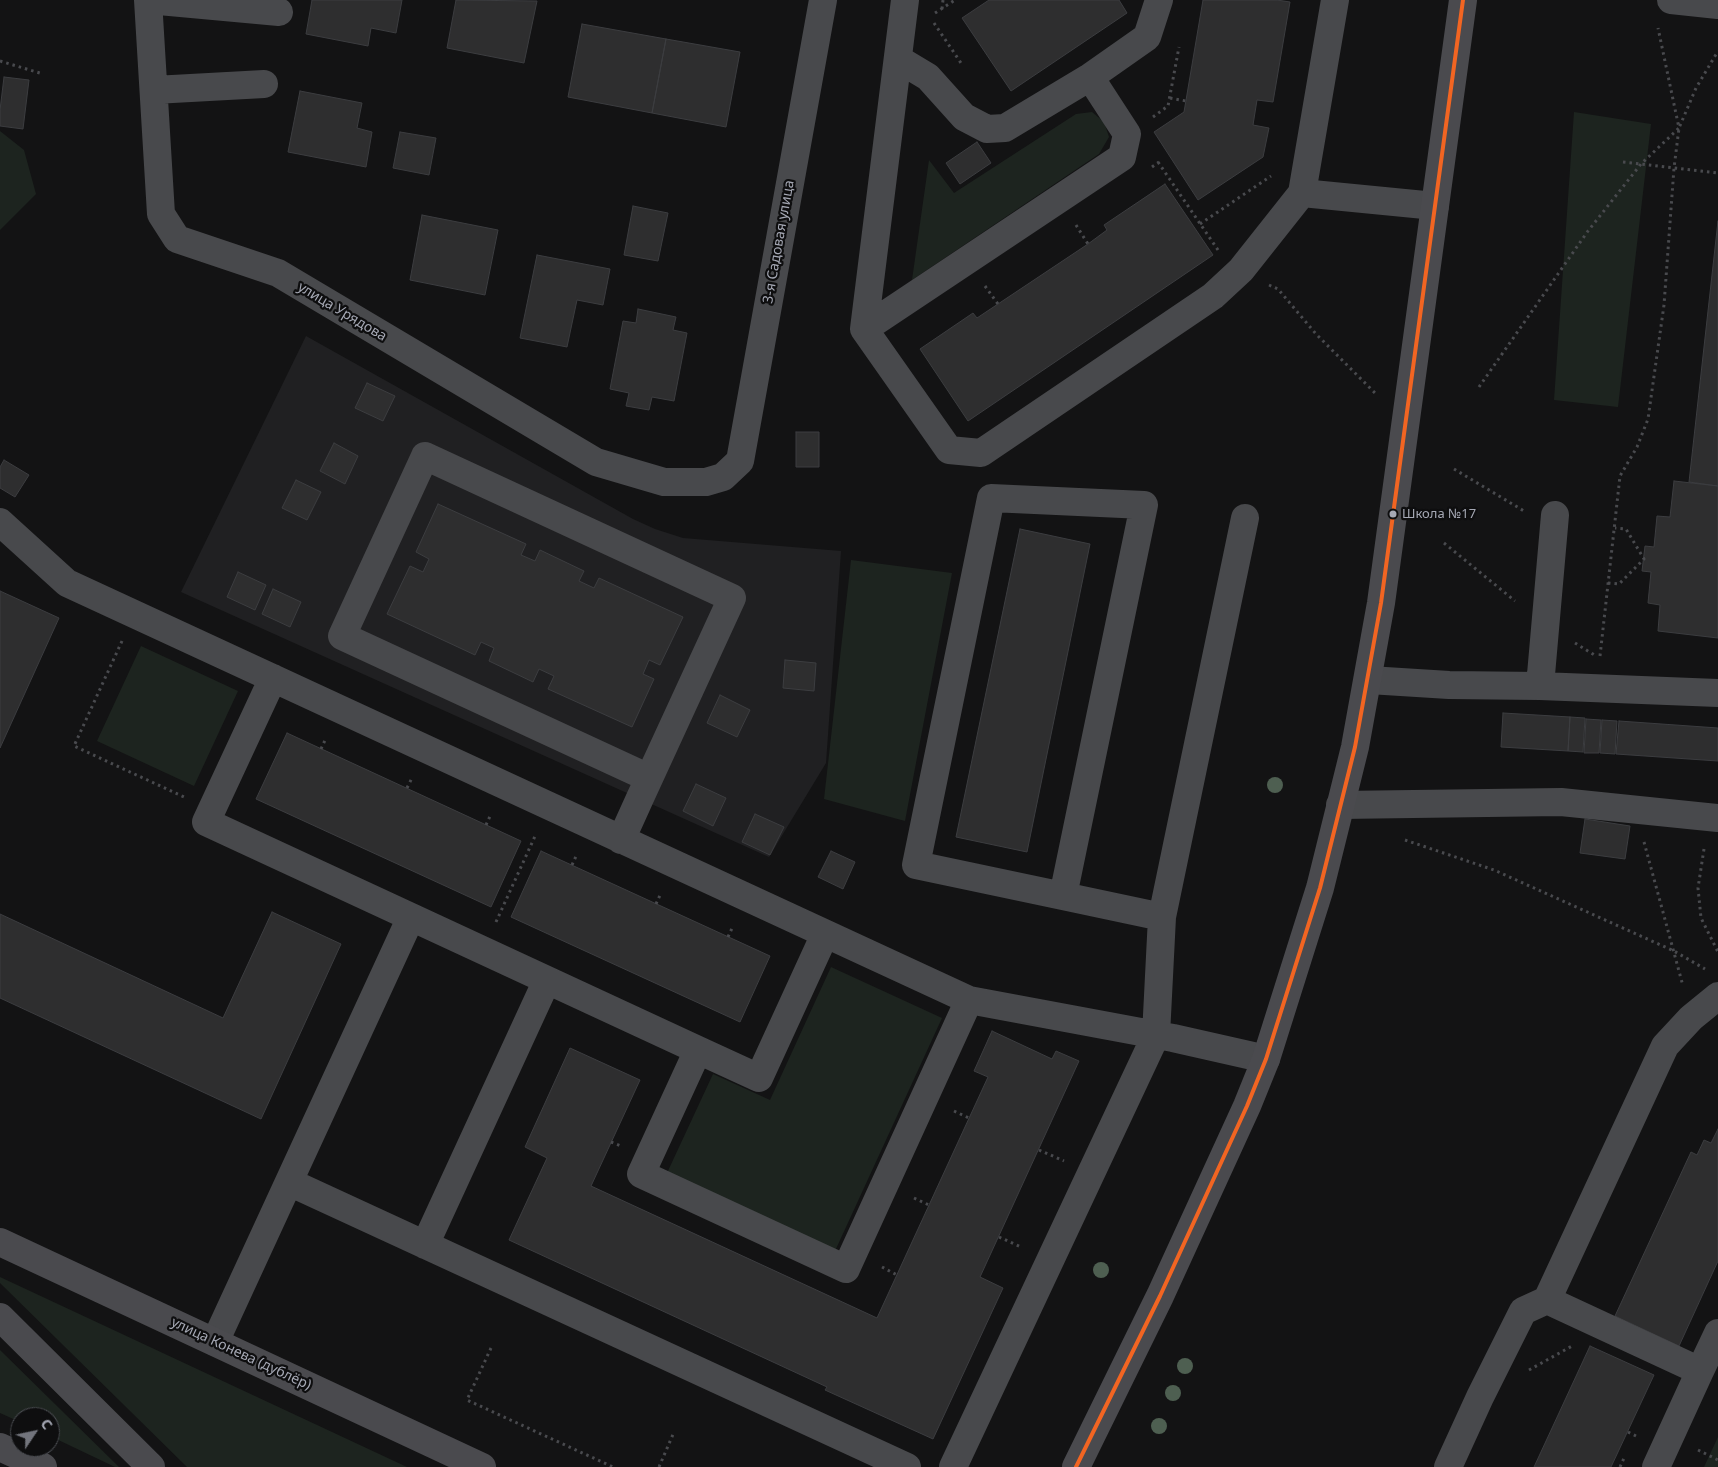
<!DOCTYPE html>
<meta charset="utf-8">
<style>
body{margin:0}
#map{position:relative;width:1718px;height:1467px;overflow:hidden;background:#131314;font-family:"Noto Sans",sans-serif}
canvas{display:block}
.north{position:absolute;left:10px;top:1407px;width:50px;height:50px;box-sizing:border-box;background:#0e0e0f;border:1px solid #4a4c51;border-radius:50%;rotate:56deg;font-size:14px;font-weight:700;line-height:20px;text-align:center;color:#a5a8b4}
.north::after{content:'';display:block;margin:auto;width:18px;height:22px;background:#72747c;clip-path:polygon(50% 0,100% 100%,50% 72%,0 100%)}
</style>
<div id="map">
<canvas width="1718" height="1467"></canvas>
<div class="north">С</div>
</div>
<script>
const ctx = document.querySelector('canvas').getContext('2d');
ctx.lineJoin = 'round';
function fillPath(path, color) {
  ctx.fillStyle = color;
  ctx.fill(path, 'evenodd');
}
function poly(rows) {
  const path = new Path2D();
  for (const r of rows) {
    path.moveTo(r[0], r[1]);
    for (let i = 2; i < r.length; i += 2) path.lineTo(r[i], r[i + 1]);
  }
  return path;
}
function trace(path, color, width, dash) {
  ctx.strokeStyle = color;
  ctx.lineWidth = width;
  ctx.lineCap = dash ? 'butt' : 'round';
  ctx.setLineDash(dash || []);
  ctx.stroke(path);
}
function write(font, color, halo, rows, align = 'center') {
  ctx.font = font + ' "Noto Sans",sans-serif';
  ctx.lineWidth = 4.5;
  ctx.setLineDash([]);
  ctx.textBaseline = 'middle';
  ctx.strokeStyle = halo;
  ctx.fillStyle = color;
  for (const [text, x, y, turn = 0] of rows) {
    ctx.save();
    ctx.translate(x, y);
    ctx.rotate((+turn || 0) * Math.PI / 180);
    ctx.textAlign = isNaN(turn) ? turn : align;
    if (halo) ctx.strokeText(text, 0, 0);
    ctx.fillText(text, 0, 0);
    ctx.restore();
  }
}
const built = poly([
 [306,336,633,519,655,529,683,538,841,551,826,763,769,857,181,592]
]);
const green = poly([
 [1092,112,1104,122,1109,137,1099,154,912,280,929,160,954,193,1076,114],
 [1574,112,1651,124,1618,407,1554,400],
 [0,131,24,150,36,194,0,230],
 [851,560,952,573,905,821,824,799],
 [141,646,238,691,194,786,97,741],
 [831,967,942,1018,835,1251,667,1173,713,1074,770,1100],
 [0,1277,407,1467,187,1467,0,1283],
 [0,1350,119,1467,115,1467,50,1436,50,1417,20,1417,20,1422,0,1413],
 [1718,1437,1718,1467,1704,1467]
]);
const building = poly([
 [312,0,402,0,396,33,371,28,368,46,306,34,312,0],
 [456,0,537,1,524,63,447,48,456,0],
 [989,0,1119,0,1127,13,1011,91,962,18,989,0],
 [1203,0,1277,0,1290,2,1273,102,1257,100,1253,125,1269,128,1263,157,1198,200,1154,132,1184,112,1203,0],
 [582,24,666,39,652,113,568,97,582,24],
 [666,39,740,52,726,127,652,113,666,39],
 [4,77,29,80,23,129,0,126,0,110,4,77],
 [300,91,362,103,357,128,372,132,366,167,288,152,300,91],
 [400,132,436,138,429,175,393,168,400,132],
 [977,142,991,163,960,184,946,163,977,142],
 [1165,184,1213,255,968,421,920,349,973,313,977,318,1088,244,1107,230,1104,225,1165,184],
 [633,206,668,213,658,261,624,255,633,206],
 [422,215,498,230,485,295,410,280,422,215],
 [1718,221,1718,486,1689,482,1718,221],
 [537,255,610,269,603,305,577,300,567,347,520,338,537,255],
 [638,309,676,317,673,330,687,333,674,401,652,397,649,410,626,406,629,393,610,389,623,321,636,323,638,309],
 [367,383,395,396,383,421,355,408,367,383],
 [796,432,819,432,819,467,796,467,796,432],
 [334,443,358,456,345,484,320,471,334,443],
 [4,460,29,475,15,497,0,488,0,467,4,460],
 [296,480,321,492,307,520,282,508,296,480],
 [1674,481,1718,486,1718,638,1658,631,1660,605,1648,603,1651,572,1642,571,1645,546,1654,547,1657,516,1670,517,1674,481],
 [438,504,526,544,521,555,535,561,540,550,584,571,579,581,594,588,599,578,683,617,660,665,649,660,643,674,654,679,632,727,548,689,554,676,539,669,533,682,489,661,494,648,481,642,475,655,387,614,410,566,423,572,429,559,416,552,438,504],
 [1020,529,1090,544,1027,852,956,837,1020,529],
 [238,572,266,585,255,610,227,597,238,572],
 [273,589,301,602,290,627,262,614,273,589],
 [0,591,59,618,0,748,0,591],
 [785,660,816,663,814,691,783,688,785,660],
 [720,695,750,710,737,737,707,723,720,695],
 [1503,713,1570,717,1568,751,1501,747,1503,713],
 [1570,717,1585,718,1583,752,1568,751,1570,717],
 [1586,719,1601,720,1599,753,1584,753,1586,719],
 [1602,720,1617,721,1615,754,1600,753,1602,720],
 [1619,721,1718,728,1718,761,1616,754,1619,721],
 [287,733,521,841,491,907,256,799,287,733],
 [696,784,726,798,713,826,683,811,696,784],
 [755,814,784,827,770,855,742,842,755,814],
 [1585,819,1630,826,1625,859,1580,853,1585,819],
 [541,851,770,956,740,1022,511,917,541,851],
 [831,851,855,862,843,889,818,877,831,851],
 [272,912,341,944,261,1119,0,998,0,914,223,1018,272,912],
 [992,1031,1052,1059,1056,1051,1079,1061,980,1277,1003,1288,933,1439,825,1390,827,1387,509,1240,547,1158,525,1147,570,1048,640,1080,591,1186,877,1318,988,1077,974,1071,992,1031],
 [1718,1129,1718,1261,1679,1346,1615,1316,1691,1152,1697,1155,1704,1140,1711,1143,1718,1129],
 [1590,1346,1654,1375,1611,1467,1534,1467,1590,1346]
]);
const path = poly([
 [942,9,943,0],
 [935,13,955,0],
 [934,23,963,66],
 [0,61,43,74],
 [1170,98,1186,101],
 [1153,117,1168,106,1179,47],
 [1158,162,1218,250],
 [1623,162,1718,173],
 [1152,167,1159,162],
 [1200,224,1271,176],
 [1076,225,1088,244],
 [1269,285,1278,289,1316,334,1375,393],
 [985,286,998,304],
 [1479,387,1588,231,1641,164,1679,128,1658,28],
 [1454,469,1524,511],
 [1444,543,1515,601],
 [1608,583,1619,584,1644,559,1626,529,1615,528],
 [122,641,74,746,184,797],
 [1575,643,1596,656],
 [1600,656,1620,476,1637,447,1648,419,1664,305,1674,168,1679,128,1696,88,1718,51],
 [321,749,326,738],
 [407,788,412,778],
 [486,825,491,814],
 [1405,840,1494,870,1674,951,1705,969],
 [1644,842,1683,986],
 [1704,849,1698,888,1701,918,1718,952],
 [572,865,577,854],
 [656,904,661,893],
 [496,922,536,834],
 [728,937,733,926],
 [954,1111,969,1118],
 [611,1142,621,1146],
 [1039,1150,1064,1161],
 [914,1198,929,1205],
 [999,1237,1021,1247],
 [882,1267,897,1275],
 [491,1348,467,1400,613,1467],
 [1529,1370,1572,1346],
 [1628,1432,1636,1436],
 [1698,1450,1718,1460],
 [659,1467,674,1432],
 [1620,1467,1624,1458]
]);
const minor = poly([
 [148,0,161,214,177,239,278,273,596,462,664,482,706,482,723,477,740,461,823,0],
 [148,0,279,12],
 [905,0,864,329,949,450,981,453,1213,296,1241,270,1302,193,1435,206],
 [1671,0,1718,5],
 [898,59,928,77,964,117,987,129,1005,128,1090,77,1147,37,1159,0],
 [154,90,264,84],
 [1302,193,1335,0],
 [864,329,1122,157,1127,134,1090,77],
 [0,522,67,583,969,1000,1173,1038,1266,1059],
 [273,678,206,822,698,1050],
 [1369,680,1449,685,1540,686,1718,693],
 [1540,686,1555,515],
 [1340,805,1561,802,1718,818],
 [621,840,640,798,732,598,425,456,342,636,649,778],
 [1063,896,1144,505,991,498,916,865,1063,896,1162,917],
 [825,934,759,1078,698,1050,641,1174,846,1269,969,1000],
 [1718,996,1691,1018,1665,1046,1547,1300,1700,1371,1718,1333],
 [289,1182,907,1467],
 [425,1245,547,980],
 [215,1342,411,917],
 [953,1467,1156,1035,1162,917,1245,518],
 [1448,1467,1480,1397,1523,1311,1547,1300],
 [1656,1467,1700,1371]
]);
const major = poly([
 [0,1242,482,1467],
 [0,1317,151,1467],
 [0,1447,43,1467],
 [1076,1467,1160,1296,1247,1106,1266,1059,1320,888,1355,747,1381,603,1463,0]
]);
const bus1 = poly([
 [1076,1467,1160,1296,1247,1106,1266,1059,1320,888,1355,747,1381,603,1463,0]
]);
const trees = [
 [1275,785],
 [1101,1270],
 [1185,1366],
 [1173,1393],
 [1159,1426]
];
const markers = [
 [1393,514,4.5,"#a5a8b4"]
];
const busNames = [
 ["Школа №17",1402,514]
];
const streetNames = [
 ["3-я Садовая улица",779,242,-80],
 ["улица Урядова",342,312,31],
 ["улица Конева (дублёр)",241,1354,25]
];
fillPath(built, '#202022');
fillPath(green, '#1d241f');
fillPath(building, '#2e2e2f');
trace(building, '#3c3d40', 1);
trace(path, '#494a4e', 3, [2.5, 4]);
trace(minor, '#48494c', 28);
trace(major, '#4a4a4e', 28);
trace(bus1, '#f26522', 4);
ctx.fillStyle = '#4e5f51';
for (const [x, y] of trees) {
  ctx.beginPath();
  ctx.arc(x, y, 8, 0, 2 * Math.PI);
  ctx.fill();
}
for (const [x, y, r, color] of markers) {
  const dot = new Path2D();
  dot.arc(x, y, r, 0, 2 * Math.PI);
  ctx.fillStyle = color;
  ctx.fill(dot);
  trace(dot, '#0e0e0f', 2);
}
write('13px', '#a5a8b4', '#0e0e0f', busNames, 'left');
write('14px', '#a5a8b4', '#0e0e0f', streetNames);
</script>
